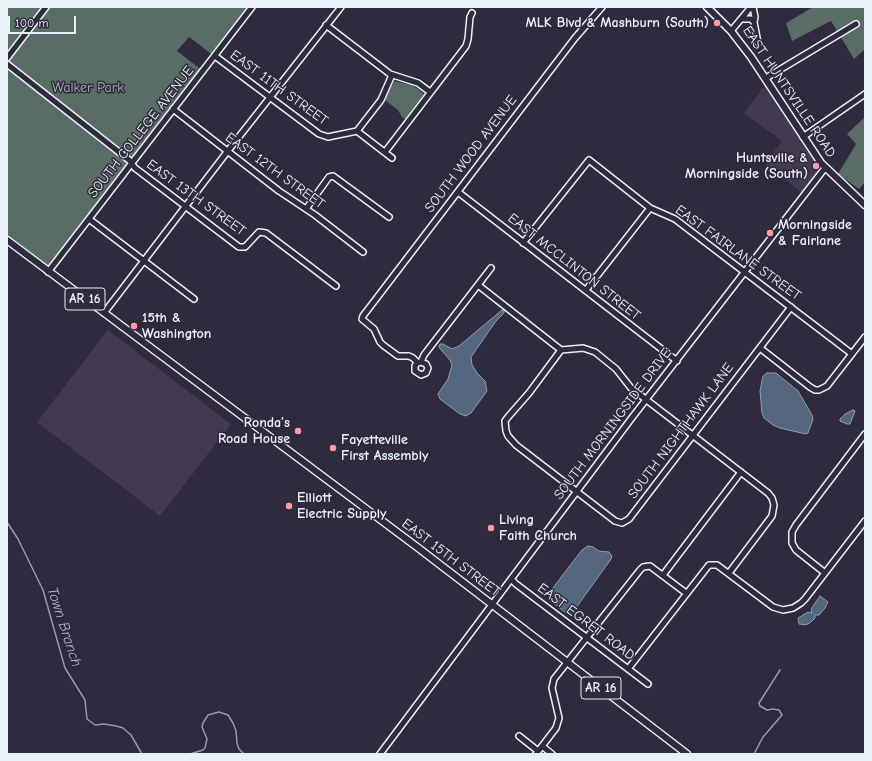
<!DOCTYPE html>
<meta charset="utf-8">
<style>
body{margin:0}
#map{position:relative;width:872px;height:761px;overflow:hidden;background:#2f2a3d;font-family:"Comic Neue",sans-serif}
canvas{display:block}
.frame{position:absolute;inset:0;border:8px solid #e8f1f8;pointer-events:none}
.scale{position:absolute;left:8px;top:16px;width:68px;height:18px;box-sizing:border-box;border:2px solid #e8f1f8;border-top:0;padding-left:5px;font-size:12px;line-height:14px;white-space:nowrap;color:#e8f1f8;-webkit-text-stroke:3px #2f2a3d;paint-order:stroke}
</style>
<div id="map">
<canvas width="872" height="761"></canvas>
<div class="frame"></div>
<div class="scale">100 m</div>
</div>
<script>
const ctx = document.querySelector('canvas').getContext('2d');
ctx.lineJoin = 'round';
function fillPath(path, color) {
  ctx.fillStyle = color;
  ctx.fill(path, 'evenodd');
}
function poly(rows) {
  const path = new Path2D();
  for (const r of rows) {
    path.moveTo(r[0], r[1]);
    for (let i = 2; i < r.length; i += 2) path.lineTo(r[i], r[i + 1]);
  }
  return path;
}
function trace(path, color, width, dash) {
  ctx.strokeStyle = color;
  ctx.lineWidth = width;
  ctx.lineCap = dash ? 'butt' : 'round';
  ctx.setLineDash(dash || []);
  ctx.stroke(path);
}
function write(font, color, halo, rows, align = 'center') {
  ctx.font = font + ' "Comic Neue",sans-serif';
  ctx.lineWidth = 3;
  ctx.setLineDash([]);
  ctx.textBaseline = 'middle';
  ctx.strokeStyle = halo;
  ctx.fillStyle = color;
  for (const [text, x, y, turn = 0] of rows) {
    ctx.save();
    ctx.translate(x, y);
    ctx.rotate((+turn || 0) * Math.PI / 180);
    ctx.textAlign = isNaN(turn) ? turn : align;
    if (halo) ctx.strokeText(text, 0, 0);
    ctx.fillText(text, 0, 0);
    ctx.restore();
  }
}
const built = poly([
 [765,85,770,85,825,168,804,194,765,164,782,141,744,113],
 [108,330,231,424,160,516,37,422]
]);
const green = poly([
 [7,7,252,7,214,56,189,37,177,51,203,71,48,272,7,240],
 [813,7,865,7,865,49,854,59,831,21,792,41,786,23],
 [394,81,411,85,418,89,424,94,405,119,402,117,398,110,385,100],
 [865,117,865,182,859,189,838,174,856,144,847,134]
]);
const water = poly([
 [502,310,504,310,504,313,496,321,471,357,472,365,477,373,485,381,487,391,471,413,466,416,460,414,440,399,438,394,448,379,452,365,450,360,442,351,439,347,440,344,443,344,452,349,459,346,502,310],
 [767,373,776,373,798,391,812,415,813,419,808,433,806,434,780,428,773,425,764,418,762,413,760,391,763,376,767,373],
 [853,410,855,411,850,424,847,424,840,421,840,419,845,414,853,410],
 [588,546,593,547,599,551,609,552,612,556,611,559,573,612,569,614,566,613,551,601,549,593,582,550,588,546],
 [820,596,828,602,825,608,819,615,815,615,815,618,810,623,805,625,799,624,798,618,808,612,812,613,811,609,820,596]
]);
const stream = poly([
 [7,522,18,539,43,590,65,668,85,700,87,719,95,725,104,724,116,726,123,728,131,735,142,754],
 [190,754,203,750,205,748,207,739,202,727,203,723,208,715,219,712,228,715,233,723,236,731,237,743,239,749,244,754],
 [754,754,763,737,782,715,779,710,773,709,767,710,760,706,759,703,780,670]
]);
const minor = poly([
 [753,7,755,17,754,22],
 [742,19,751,19,754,22,758,43],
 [326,25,390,74,418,83,430,92],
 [731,31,751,7],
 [215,56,319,134,328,137,357,131,392,158],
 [7,58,46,7],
 [7,64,129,160,135,168,239,247,245,247,259,232,266,233,336,286],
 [766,78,856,24],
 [173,109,279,191,315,215,363,252],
 [357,131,381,100,392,75],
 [803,137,865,94],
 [385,152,466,46,468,39,470,17,472,13],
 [458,192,677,361],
 [306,209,329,177,333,176,389,217],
 [89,219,194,299],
 [523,243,589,160,650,208,675,219,852,354],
 [48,272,252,7],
 [478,285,561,350,583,348,595,352,616,369,631,388,768,493,772,498,774,505,772,516,729,573],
 [586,290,650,208],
 [104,313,227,152,341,7],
 [760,348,810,387,815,390,819,390,827,386,865,337],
 [561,350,529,393,508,417,505,421,506,431,508,436,516,445,615,521,622,523,629,519,791,307],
 [421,362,426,364,428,368,426,373,421,375,415,371,415,366,417,363,421,362,424,355,491,268],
 [418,363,413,358,409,356,398,356,383,345,380,342,374,329,362,319,363,316,575,38,602,7],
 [825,573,796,550,792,543,792,532,796,525,865,434],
 [663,575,741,472],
 [511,579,516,584,648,684],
 [628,669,709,565,717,565,773,607,783,610,793,608,801,603,805,599,865,521],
 [519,736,538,751],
 [542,746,552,754],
 [380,754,631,419,825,168],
 [536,754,556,728,559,718,552,688,554,679,640,570,643,567,650,566,686,593]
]);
const major = poly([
 [707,7,731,31,751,57,821,163,865,205],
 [7,240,417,547,687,754]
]);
const markers = [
 [717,23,4,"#ff9aa2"],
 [816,166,4,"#ff9aa2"],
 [770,233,4,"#ff9aa2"],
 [134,326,4,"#ff9aa2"],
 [298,431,4,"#ff9aa2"],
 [333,448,4,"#ff9aa2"],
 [289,506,4,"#ff9aa2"],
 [491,528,4,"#ff9aa2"]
];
const shields = [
 [85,299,40],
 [601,688,40]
];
const shieldNames = [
 ["AR 16",85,299],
 ["AR 16",601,688]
];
const poiNames = [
 ["MLK Blvd & Mashburn (South)",709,23,"right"],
 ["Huntsville &",808,158,"right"],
 ["Morningside (South)",808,174,"right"],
 ["Morningside",778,225],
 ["& Fairlane",778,241],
 ["15th &",142,318],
 ["Washington",142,334],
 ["Ronda’s",290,423,"right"],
 ["Road House",290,439,"right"],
 ["Fayetteville",341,440],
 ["First Assembly",341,456],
 ["Elliott",297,498],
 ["Electric Supply",297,514],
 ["Living",499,520],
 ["Faith Church",499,536]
];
const parkNames = [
 ["Walker Park",88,88]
];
const streetNames = [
 ["EAST 11TH STREET",279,88,36],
 ["EAST HUNTSVILLE ROAD",789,92,56],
 ["SOUTH COLLEGE AVENUE",141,132,-52],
 ["SOUTH WOOD AVENUE",471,154,-53],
 ["EAST 12TH STREET",275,171,36],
 ["EAST 13TH STREET",196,198,36],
 ["EAST FAIRLANE STREET",738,253,36],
 ["EAST MCCLINTON STREET",574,267,38],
 ["SOUTH MORNINGSIDE DRIVE",613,424,-53],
 ["SOUTH NIGHTHAWK LANE",681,431,-53],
 ["EAST 15TH STREET",451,558,37],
 ["EAST EGRET ROAD",586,622,37]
];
const waterNames = [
 ["Town Branch",64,627,72]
];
fillPath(built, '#413a51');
fillPath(green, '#596c65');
fillPath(water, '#53667e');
trace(water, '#8f9eaf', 1);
trace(stream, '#8f9eaf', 1.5);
trace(minor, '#e8f1f8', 8);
trace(major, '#e8f1f8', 9);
trace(minor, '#2f2a3d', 5);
trace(major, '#2f2a3d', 6);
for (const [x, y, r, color] of markers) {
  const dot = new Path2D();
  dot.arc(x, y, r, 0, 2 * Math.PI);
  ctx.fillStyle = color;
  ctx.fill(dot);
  trace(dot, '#2f2a3d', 1.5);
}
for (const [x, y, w] of shields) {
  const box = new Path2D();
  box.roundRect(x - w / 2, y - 11, w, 22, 3);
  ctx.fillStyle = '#2f2a3d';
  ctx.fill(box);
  trace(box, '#e8f1f8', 1);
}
write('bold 13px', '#e8f1f8', null, shieldNames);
write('bold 14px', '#e8f1f8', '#2f2a3d', poiNames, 'left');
write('14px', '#a8b5b6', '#2f2a3d', parkNames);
write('14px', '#e8f1f8', '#2f2a3d', streetNames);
write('italic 15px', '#acb9c7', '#2f2a3d', waterNames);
</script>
